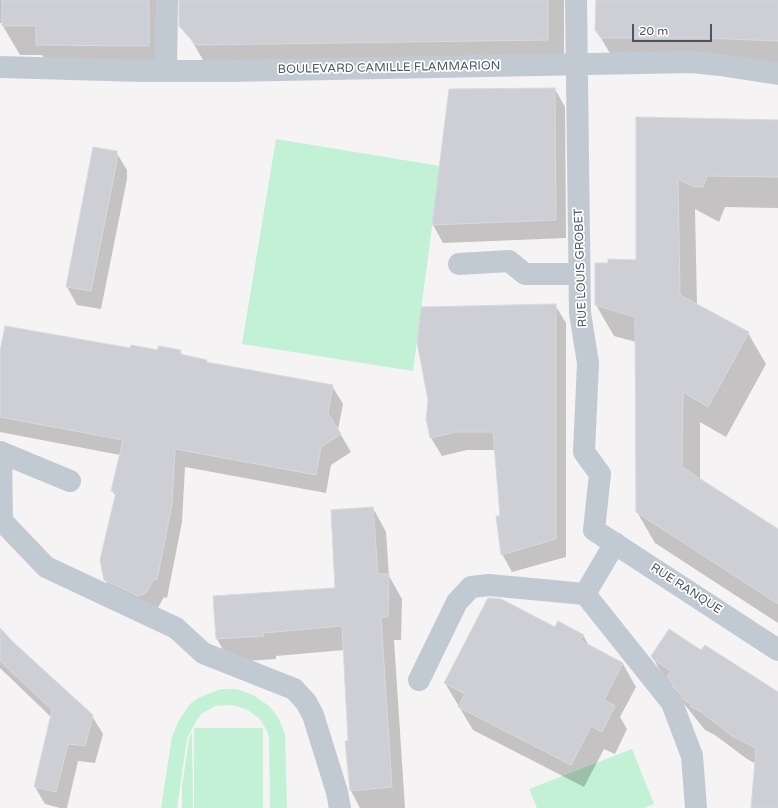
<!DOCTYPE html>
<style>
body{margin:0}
#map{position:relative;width:778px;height:808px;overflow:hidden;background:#f5f3f3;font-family:"Varela Round",sans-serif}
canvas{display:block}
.scale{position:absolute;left:632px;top:24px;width:80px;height:18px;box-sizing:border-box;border:2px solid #4a5661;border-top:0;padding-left:5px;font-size:12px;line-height:14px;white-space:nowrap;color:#4a5661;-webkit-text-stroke:3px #fff;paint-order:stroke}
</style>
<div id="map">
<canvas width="778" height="808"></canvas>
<div class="scale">20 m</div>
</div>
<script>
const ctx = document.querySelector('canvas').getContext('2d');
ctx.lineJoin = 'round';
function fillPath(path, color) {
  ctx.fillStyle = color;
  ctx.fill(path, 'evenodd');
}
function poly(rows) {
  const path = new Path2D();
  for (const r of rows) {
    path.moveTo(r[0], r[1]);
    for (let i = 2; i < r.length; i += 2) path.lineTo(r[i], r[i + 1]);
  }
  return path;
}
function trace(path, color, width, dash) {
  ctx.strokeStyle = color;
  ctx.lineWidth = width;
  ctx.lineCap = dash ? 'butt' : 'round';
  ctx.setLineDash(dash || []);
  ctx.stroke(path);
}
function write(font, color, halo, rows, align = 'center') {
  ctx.font = font + ' "Varela Round",sans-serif';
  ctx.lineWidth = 3.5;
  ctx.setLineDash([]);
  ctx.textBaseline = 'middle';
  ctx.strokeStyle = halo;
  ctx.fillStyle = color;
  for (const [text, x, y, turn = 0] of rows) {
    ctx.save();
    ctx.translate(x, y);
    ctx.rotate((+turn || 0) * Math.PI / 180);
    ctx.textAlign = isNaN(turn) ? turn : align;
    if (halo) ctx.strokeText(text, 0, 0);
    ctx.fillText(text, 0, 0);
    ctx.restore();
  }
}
const green = poly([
 [276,139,440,166,413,371,242,344],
 [221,689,237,689,253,695,269,706,278,717,285,734,287,808,270,808,269,737,267,731,260,719,252,713,246,709,232,705,215,706,201,714,195,723,187,739,177,808,161,808,172,737,178,722,190,704,198,698],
 [194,728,263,728,263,808,194,808],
 [192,732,193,808,182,808,182,786,189,739],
 [632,749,654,804,644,808,537,808,529,789]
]);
const shadow = poly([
 [0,0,165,0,165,75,54,74,42,55,20,55,3,26,3,23,0,23],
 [189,0,564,0,564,69,206,65,189,36],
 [597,0,778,0,778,75,725,73,622,73,596,30],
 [555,89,565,107,566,238,443,243,433,225],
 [637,118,778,122,778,208,725,207,719,222,695,209,697,305,748,333,766,364,726,437,700,422,700,479,778,530,778,623,655,543,637,512,636,342,614,336,596,305,637,261],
 [116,152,127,170,127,179,101,309,77,305,67,287],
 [555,305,566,323,566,557,512,572,502,554,501,516,496,450,467,450,442,456,431,438,428,423],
 [131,349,180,351,183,356,206,360,208,364,332,386,343,404,338,430,351,452,331,465,326,493,185,467,182,522,167,598,164,597,156,611,115,598,105,580,116,496,112,491,120,455,0,432,0,357],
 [373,508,386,532,389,576,402,599,401,640,394,640,405,808,360,808,351,791,346,742,349,742,344,650,276,656,276,659,230,662,217,639,336,589],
 [555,628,583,635,589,646,623,664,636,687,620,717,627,729,615,754,604,749,584,787,473,730,445,683],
 [0,630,12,642,92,716,103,734,95,763,78,761,67,808,60,808,45,804,35,787,51,717,0,668],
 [701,651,778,694,778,808,752,808,756,764,747,759,715,735,705,730,681,700,674,687,665,680,652,656]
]);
const building = poly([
 [2,0,149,0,149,46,36,45,36,26,2,26,2,0],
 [179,0,548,0,548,40,196,45,179,26,179,0],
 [596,0,778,0,778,41,704,38,601,38,595,30,596,0],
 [555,88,556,220,432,225,449,89,555,88],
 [636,117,778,120,778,177,707,176,703,187,694,187,678,179,680,295,749,332,708,407,683,392,682,467,778,529,778,604,636,512,635,317,595,305,595,263,608,263,608,259,636,260,636,117],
 [93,147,117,151,117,161,91,291,66,287,93,147],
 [556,304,556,539,501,555,496,516,500,516,493,432,456,432,430,438,427,423,426,421,428,400,417,342,421,307,556,304],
 [5,326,130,348,131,345,158,350,158,346,170,348,181,350,180,354,207,360,206,362,333,385,328,413,341,434,321,447,316,475,175,449,172,504,157,580,154,579,146,593,138,596,104,580,100,560,116,492,111,491,123,440,0,417,0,352,5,326],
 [373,507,378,574,389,574,388,617,381,617,392,787,350,791,345,741,348,741,342,626,263,633,264,636,216,639,213,596,335,588,331,510,373,507],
 [488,598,501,599,555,627,558,621,584,635,580,640,623,663,604,700,615,706,602,732,591,726,571,765,458,707,465,694,444,683,488,598],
 [0,628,13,642,93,715,85,746,68,744,56,792,34,787,52,710,0,661,0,628],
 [669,629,701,650,705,645,778,692,778,808,751,808,756,748,732,736,701,712,690,706,692,705,684,700,667,676,671,671,654,660,651,656,669,629]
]);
const minor = poly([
 [576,0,580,313,588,363,584,452,600,474,594,530,778,650],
 [0,67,142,71,229,71,692,62,720,65,778,74],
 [166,71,167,0],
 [459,264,509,261,525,274,579,274],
 [0,452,70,481],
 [1,452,2,521,46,567,176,628,203,653,294,689,306,702,313,715,337,792,340,808],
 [615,543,585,594,672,703,692,756,696,808],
 [419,680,457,602,471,587,489,585,585,594]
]);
const streetNames = [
 ["BOULEVARD CAMILLE FLAMMARION",389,68,-1],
 ["RUE LOUIS GROBET",581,268,-92],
 ["RUE RANQUE",686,589,33]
];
fillPath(green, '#c3f1d5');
fillPath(shadow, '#0003');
fillPath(building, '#cdcfd5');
trace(building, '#d7d9de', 1);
trace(minor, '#c1cad2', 22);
write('12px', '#4a5661', '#fff', streetNames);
</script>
